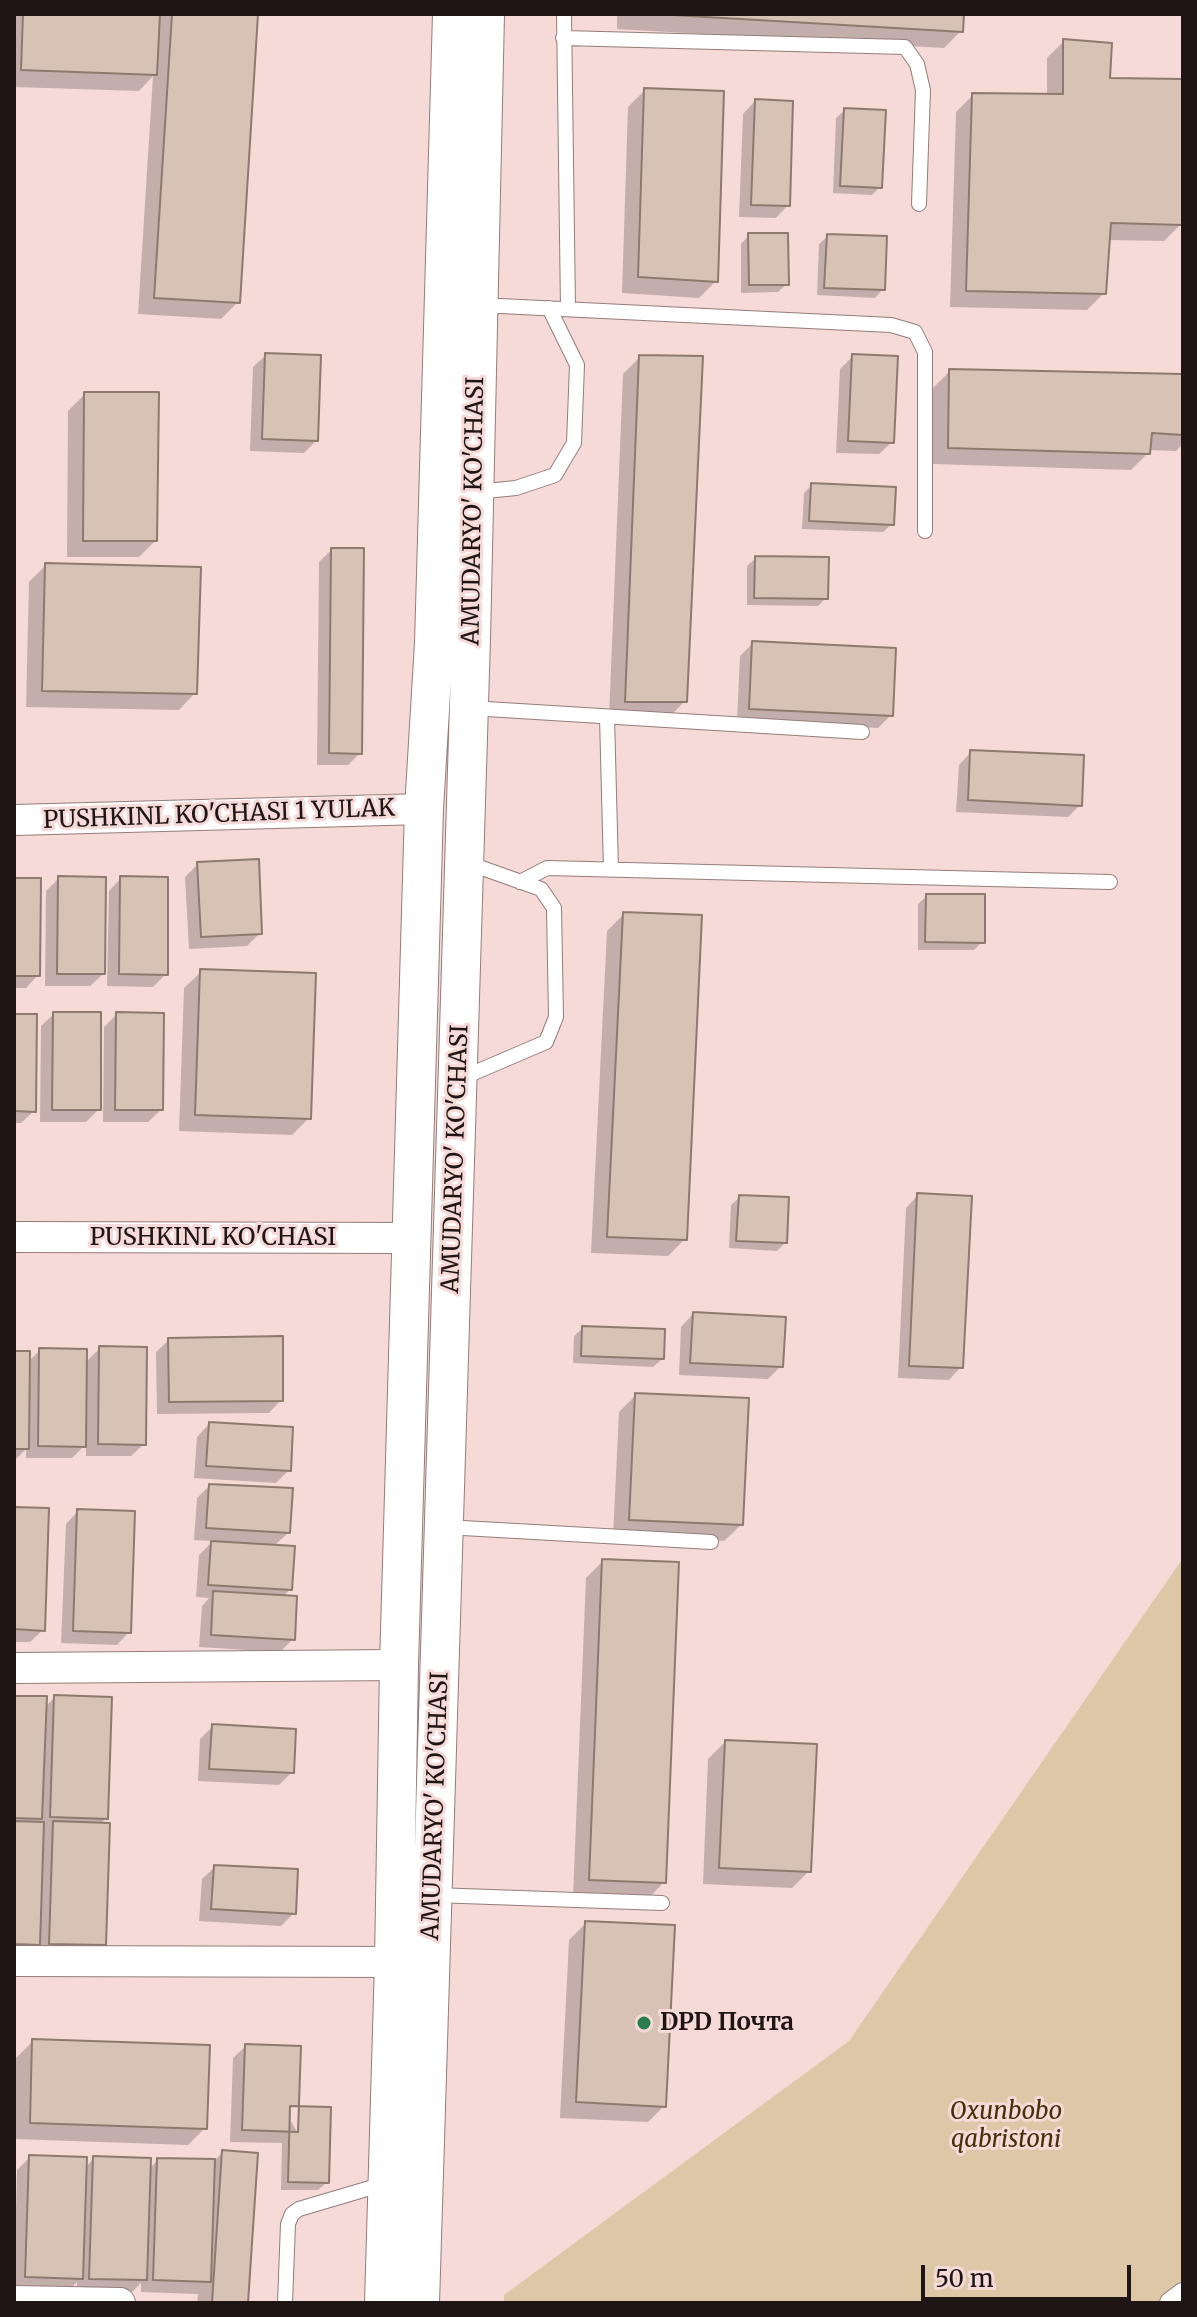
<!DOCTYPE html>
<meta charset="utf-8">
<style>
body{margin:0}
#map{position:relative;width:1197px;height:2317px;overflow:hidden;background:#f5dad7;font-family:Merriweather,serif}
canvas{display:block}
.frame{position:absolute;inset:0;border:16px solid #1e1514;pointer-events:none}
.scale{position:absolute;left:921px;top:2265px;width:210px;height:36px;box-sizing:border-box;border:4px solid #1e1514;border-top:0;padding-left:10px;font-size:24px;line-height:28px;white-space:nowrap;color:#1e1514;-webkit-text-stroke:6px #f5dad7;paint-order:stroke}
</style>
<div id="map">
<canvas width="1197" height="2317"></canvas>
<div class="frame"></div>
<div class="scale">50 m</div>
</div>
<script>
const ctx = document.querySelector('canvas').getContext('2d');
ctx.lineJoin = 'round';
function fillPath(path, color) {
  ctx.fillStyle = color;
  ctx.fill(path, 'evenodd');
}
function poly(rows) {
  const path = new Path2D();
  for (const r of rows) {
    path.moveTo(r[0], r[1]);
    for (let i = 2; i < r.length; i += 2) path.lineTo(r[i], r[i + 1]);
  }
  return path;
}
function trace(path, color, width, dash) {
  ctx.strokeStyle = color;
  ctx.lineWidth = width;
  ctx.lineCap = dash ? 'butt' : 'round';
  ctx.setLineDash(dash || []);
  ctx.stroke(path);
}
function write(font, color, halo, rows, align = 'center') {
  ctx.font = font + ' Merriweather,serif';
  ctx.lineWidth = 6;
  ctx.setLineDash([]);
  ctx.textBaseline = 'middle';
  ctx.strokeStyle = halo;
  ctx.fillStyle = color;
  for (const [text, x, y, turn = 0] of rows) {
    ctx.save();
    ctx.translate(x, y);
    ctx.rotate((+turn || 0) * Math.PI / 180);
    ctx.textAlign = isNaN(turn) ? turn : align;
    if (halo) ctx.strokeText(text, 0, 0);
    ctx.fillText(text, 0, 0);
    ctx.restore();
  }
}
const green = poly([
 [1183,1558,1183,2303,504,2303,504,2295,849,2041]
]);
const shadow = poly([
 [14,14,256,14,238,302,221,319,138,314,153,76,139,91,14,87],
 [617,14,962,14,961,31,944,48,617,29],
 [1064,41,1108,80,1183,81,1181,224,1164,241,1108,240,1104,293,1087,310,950,307,956,112,973,95,1047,96,1047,58],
 [645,90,716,281,699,298,622,293,628,107],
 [755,101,788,205,776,218,739,217,743,114],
 [845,110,880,187,872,195,833,193,836,118],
 [749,235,787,284,778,292,741,293,741,244],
 [828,236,883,289,875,298,817,295,819,244],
 [266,355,316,441,304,453,250,451,253,367],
 [853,356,892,442,879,454,836,453,840,369],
 [640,357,685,701,668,718,609,718,623,374],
 [950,371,1183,376,1183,444,1176,451,1148,450,1148,453,1131,470,932,464,933,388],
 [85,394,155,541,139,557,67,557,68,411],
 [812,485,892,524,883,532,802,529,804,493],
 [331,550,360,753,348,765,317,765,319,562],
 [756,558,826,598,818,606,747,605,747,566],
 [46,565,195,693,179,710,26,707,29,582],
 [752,644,891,715,878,728,737,721,740,656],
 [971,752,1080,805,1068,817,956,812,959,765],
 [198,864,260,933,247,946,189,949,185,877],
 [59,878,103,974,90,986,45,986,46,891],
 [121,878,166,974,153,987,107,986,109,891],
 [14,880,38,975,26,988,14,988],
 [927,896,982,942,974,950,918,950,918,904],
 [624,914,685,1239,668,1256,591,1253,607,931],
 [201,972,309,1118,292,1135,179,1131,184,988],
 [54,1014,99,1109,86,1122,40,1122,41,1026],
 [117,1014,161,1110,148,1122,103,1122,104,1027],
 [14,1016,34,1111,21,1123,14,1123],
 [918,1195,961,1367,949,1380,898,1378,906,1208],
 [740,1197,785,1243,777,1251,729,1248,731,1205],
 [693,1314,781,1366,768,1379,679,1375,681,1327],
 [583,1328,662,1359,653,1367,573,1363,574,1336],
 [169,1340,281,1400,269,1413,157,1414,156,1352],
 [100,1348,144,1444,131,1456,86,1456,86,1444,72,1458,26,1458,26,1449,14,1461,14,1353,28,1362,40,1350,85,1363],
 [636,1395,741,1525,724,1541,613,1536,619,1412],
 [209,1424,289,1470,276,1483,194,1478,197,1437],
 [209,1486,289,1532,274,1546,290,1589,283,1597,293,1639,280,1652,199,1647,202,1606,209,1598,196,1597,199,1555,213,1541,194,1540,197,1498],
 [14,1509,43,1630,30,1642,14,1642],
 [78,1511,129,1632,117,1645,61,1643,66,1524],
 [603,1561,664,1882,648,1899,573,1896,586,1578],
 [55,1697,106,1818,100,1825,104,1945,92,1957,37,1956,37,1945,25,1956,14,1956,14,1698,44,1708],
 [213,1726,292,1772,279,1785,198,1781,200,1739],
 [725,1742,809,1871,792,1888,703,1884,708,1759],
 [215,1867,294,1913,281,1926,199,1921,202,1879],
 [586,1923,664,2106,648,2122,560,2118,569,1940],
 [33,2041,205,2128,188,2145,14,2139,16,2058],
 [246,2046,327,2182,318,2190,281,2190,282,2143,230,2142,233,2058],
 [223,2152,246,2303,197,2303,198,2294,141,2292,141,2283,132,2292,77,2290,77,2282,68,2291,14,2289,17,2170,30,2157,85,2168,94,2158,149,2169,158,2160,214,2161]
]);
const building = poly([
 [23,14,160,14,157,75,21,70,23,14],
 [172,14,258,14,240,303,154,298,172,14],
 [655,14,964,14,963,32,655,14],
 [1063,39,1112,43,1110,78,1183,79,1183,225,1111,223,1106,294,966,291,972,93,1063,94,1063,39],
 [644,88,724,91,718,282,638,277,644,88],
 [755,99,793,101,790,206,751,205,755,99],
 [844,108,886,110,882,188,840,186,844,108],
 [748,233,788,233,789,285,749,285,748,233],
 [827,234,887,236,885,290,824,288,827,234],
 [265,353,321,355,318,441,262,439,265,353],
 [852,354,898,356,894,443,848,441,852,354],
 [639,355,703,356,687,702,625,702,639,355],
 [949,369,1183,374,1183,435,1152,433,1150,454,948,448,949,369],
 [84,392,159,392,157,541,83,541,84,392],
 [811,483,896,487,894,525,809,521,811,483],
 [331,548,364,548,362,754,329,753,331,548],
 [755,556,829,557,828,599,754,598,755,556],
 [45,563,201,567,197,694,42,691,45,563],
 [752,641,896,648,893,716,749,709,752,641],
 [970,750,1084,755,1082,806,968,800,970,750],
 [259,859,262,934,201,937,197,862,259,859],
 [58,876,106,877,105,974,57,974,58,876],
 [120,876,168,877,168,975,119,974,120,876],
 [14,878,41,878,40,976,14,976,14,878],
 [926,894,985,894,985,943,925,942,926,894],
 [623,912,702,915,687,1240,607,1237,623,912],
 [200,969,316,973,311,1119,195,1115,200,969],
 [53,1012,101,1012,101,1110,52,1110,53,1012],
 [116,1012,164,1013,163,1110,115,1110,116,1012],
 [14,1014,37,1014,36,1112,14,1111,14,1014],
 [917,1193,972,1196,963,1368,909,1366,917,1193],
 [739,1195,789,1197,787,1243,736,1241,739,1195],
 [693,1312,786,1317,783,1367,690,1363,693,1312],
 [582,1326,665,1329,664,1359,581,1356,582,1326],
 [283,1336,283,1401,169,1402,168,1338,283,1336],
 [99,1346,147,1347,146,1445,98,1444,99,1346],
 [39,1348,87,1349,86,1447,38,1446,39,1348],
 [14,1351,30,1351,29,1449,14,1449,14,1351],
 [635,1393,749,1398,743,1525,629,1520,635,1393],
 [209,1422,293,1427,291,1471,206,1466,209,1422],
 [209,1484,293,1488,290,1533,206,1528,209,1484],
 [14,1507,49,1508,45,1631,14,1629,14,1507],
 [77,1509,135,1511,131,1633,73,1631,77,1509],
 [211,1541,295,1546,292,1590,208,1585,211,1541],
 [602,1559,679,1562,666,1883,589,1880,602,1559],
 [213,1591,297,1596,295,1640,211,1635,213,1591],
 [54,1695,112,1697,108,1819,50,1817,54,1695],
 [14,1696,47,1696,42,1819,14,1818,14,1696],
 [212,1724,296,1729,294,1773,209,1769,212,1724],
 [725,1740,817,1744,811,1872,719,1868,725,1740],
 [14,1821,44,1822,40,1945,14,1944,14,1821],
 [53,1821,110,1823,106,1945,49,1944,53,1821],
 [214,1865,298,1869,296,1914,211,1909,214,1865],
 [585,1921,675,1925,666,2107,576,2102,585,1921],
 [32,2039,210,2045,207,2129,30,2123,32,2039],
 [245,2044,301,2046,298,2132,242,2130,245,2044],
 [290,2106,331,2107,329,2183,288,2182,290,2106],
 [222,2150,258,2153,248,2303,212,2303,222,2150],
 [29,2155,87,2157,83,2279,25,2277,29,2155],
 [93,2156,151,2158,147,2280,89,2279,93,2156],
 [157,2158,215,2159,211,2282,153,2280,157,2158]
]);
const service = poly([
 [564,14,568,309],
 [563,38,905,47,917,64,923,90,919,204],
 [479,305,891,325,915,332,925,352,925,531],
 [476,492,516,488,555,475,574,443,577,365,549,308],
 [470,708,862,732],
 [607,717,611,870],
 [520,882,547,868,1110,882],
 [462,1078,546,1042,556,1017,554,908,541,889,465,862],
 [445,1527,711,1542],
 [434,1895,662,1903],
 [285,2303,288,2224,292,2214,299,2209,387,2183]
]);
const pedestrian = poly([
 [1171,2303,1183,2294]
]);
const minor = poly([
 [14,820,424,809],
 [14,1237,411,1238],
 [14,1668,399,1665],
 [14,1961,394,1962],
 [14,2301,120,2303]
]);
const tertiary = poly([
 [384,2303,394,1962,399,1665,424,809,434,643,452,14],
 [420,2303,471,639,485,14]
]);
const markers = [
 [644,2023,8,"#297d50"]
];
const streetNames = [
 ["AMUDARYO' KO'CHASI",474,511,-89],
 ["PUSHKINL KO'CHASI 1 YULAK",219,815,-2],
 ["AMUDARYO' KO'CHASI",456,1159,-88],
 ["PUSHKINL KO'CHASI",213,1238],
 ["AMUDARYO' KO'CHASI",436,1806,-88]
];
const poiNames = [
 ["DPD Почта",660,2023]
];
const parkNames = [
 ["Oxunbobo",1006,2112],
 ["qabristoni",1006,2140]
];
fillPath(green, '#dcc7a7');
fillPath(shadow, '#0003');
fillPath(building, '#d8c2b6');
trace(building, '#8d796e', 2);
trace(service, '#947c79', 16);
trace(pedestrian, '#947c79', 24);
trace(minor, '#947c79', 32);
trace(tertiary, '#947c79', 40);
trace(service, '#fff', 14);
trace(pedestrian, '#fff', 22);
trace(minor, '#fff', 30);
trace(tertiary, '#fff', 38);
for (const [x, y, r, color] of markers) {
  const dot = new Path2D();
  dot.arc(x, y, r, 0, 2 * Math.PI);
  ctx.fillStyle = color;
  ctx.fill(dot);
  trace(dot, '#f5dad7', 3);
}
write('24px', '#1e1514', '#f5dad7', streetNames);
write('bold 24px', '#1e1514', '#f5dad7', poiNames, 'left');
write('italic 24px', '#44300b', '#f5dad7', parkNames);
</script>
